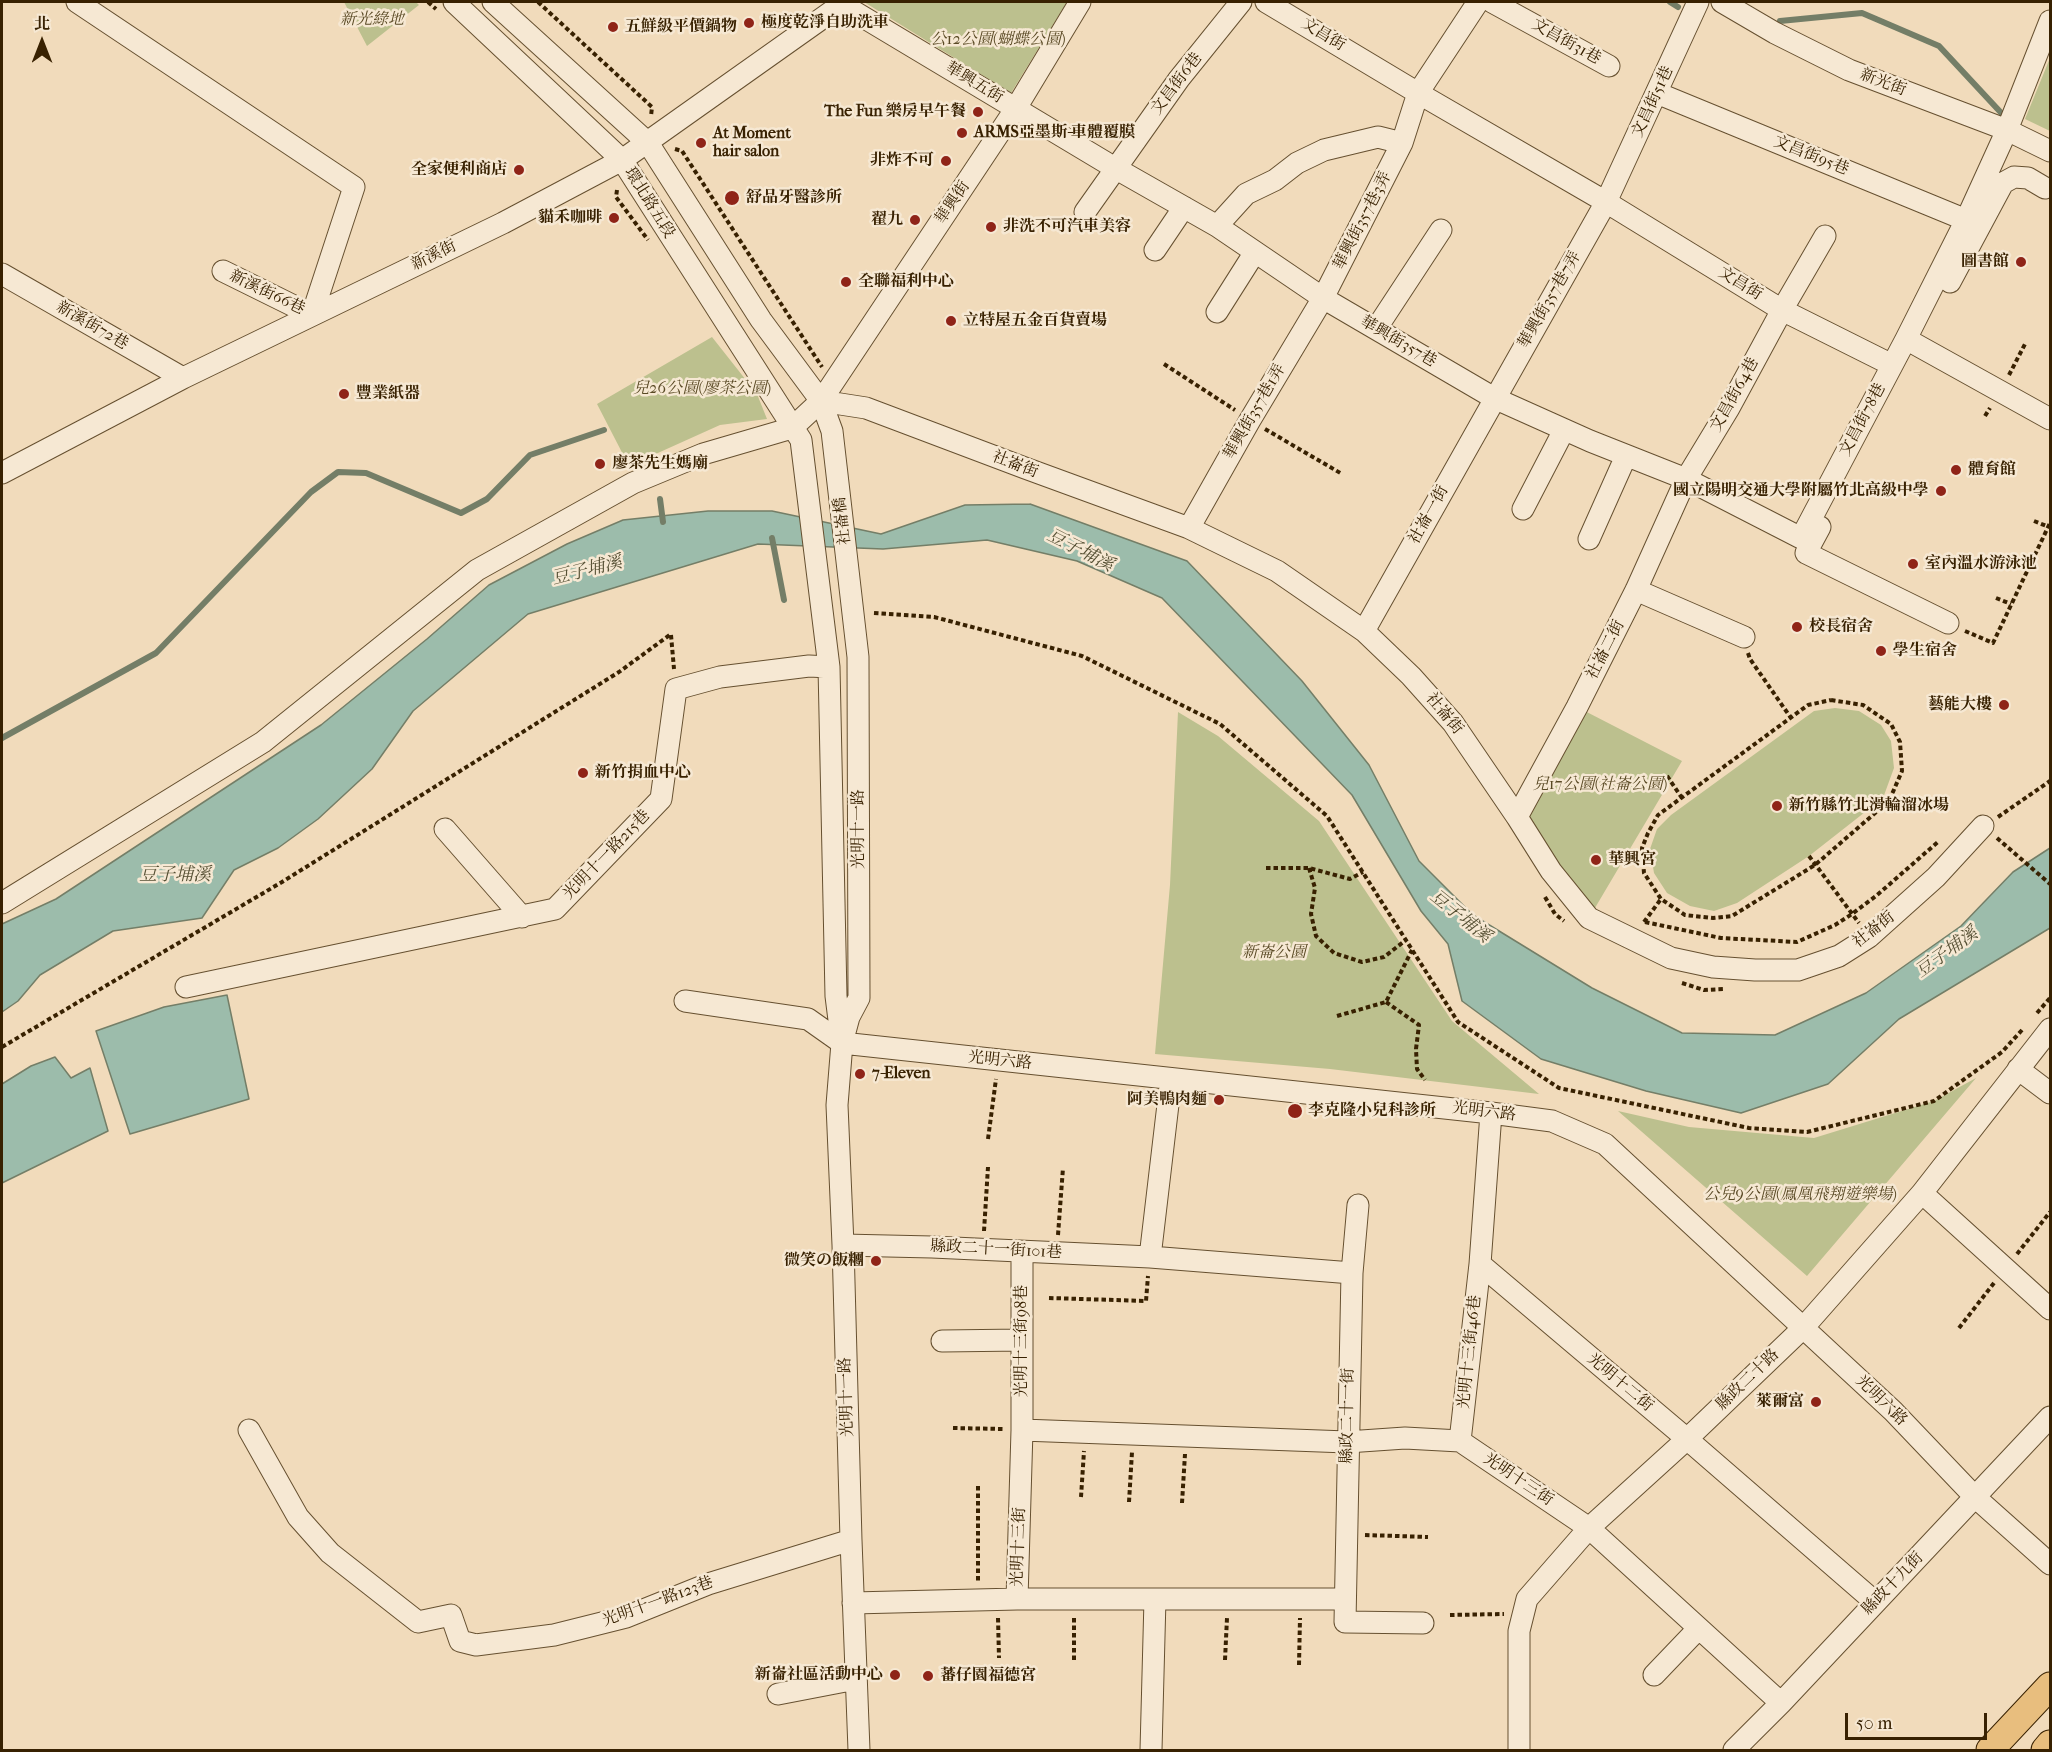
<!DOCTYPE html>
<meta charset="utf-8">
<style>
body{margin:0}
#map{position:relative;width:2052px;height:1752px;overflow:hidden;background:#f1dbbb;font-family:"IM FELL French Canon","Noto Serif TC",serif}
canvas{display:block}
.frame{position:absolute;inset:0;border:3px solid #382101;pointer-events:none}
.north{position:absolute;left:12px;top:12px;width:60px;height:60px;-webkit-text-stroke:4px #f6e8d3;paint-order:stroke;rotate:0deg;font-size:16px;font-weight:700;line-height:24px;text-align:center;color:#382101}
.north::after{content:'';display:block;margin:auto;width:21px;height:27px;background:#382101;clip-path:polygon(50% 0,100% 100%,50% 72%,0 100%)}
.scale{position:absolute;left:1845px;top:1713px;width:142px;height:27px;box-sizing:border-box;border:3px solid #382101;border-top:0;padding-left:8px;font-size:18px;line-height:21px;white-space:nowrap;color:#382101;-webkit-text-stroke:4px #f6e8d3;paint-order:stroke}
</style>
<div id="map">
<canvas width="2052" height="1752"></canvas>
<div class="frame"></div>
<div class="north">北</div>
<div class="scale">50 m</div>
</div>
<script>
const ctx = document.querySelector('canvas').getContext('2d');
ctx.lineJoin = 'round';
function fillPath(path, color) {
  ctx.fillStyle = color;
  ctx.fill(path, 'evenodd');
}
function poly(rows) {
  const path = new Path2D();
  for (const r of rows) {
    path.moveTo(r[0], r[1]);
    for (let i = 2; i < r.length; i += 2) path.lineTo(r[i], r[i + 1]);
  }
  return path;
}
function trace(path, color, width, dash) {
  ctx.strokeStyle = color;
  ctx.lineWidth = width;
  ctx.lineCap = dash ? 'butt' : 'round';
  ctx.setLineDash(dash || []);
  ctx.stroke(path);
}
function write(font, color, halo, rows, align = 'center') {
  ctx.font = font + ' "IM FELL French Canon","Noto Serif TC","Noto Serif JP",serif';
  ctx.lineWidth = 5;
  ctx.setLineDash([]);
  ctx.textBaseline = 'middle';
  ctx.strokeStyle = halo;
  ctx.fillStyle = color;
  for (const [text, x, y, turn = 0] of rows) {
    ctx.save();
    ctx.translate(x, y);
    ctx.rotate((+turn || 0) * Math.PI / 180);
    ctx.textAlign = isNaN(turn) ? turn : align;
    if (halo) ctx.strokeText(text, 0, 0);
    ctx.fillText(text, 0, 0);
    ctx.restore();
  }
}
const green = poly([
 [344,2,416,2,419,5,367,46],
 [864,2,1067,2,1011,93],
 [2050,58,2050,131,2025,119],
 [712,337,757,394,767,419,720,425,629,466,597,404],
 [1577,707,1682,761,1589,918,1517,817],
 [1835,708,1859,711,1881,725,1891,741,1894,768,1883,798,1809,856,1737,903,1714,911,1690,906,1667,893,1654,873,1650,849,1657,829,1671,815,1814,711],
 [1178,712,1218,736,1319,821,1452,1021,1539,1094,1330,1069,1155,1054,1170,885],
 [1976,1078,1807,1276,1618,1111,1689,1127,1814,1138,1934,1101]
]);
const water = poly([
 [1030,504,1187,561,1302,681,1369,765,1419,861,1473,915,1592,988,1682,1033,1775,1035,1866,993,1961,926,2013,872,2050,848,2050,928,1899,1019,1828,1084,1741,1113,1646,1091,1541,1059,1462,1001,1448,944,1421,911,1352,795,1162,598,1077,561,987,540,883,549,758,544,528,614,413,711,372,769,318,819,278,848,234,870,202,918,113,931,40,975,18,1001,2,1012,2,924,56,899,321,725,427,639,489,585,567,544,623,520,708,511,772,511,881,534,965,505,1030,504],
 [227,995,249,1099,130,1134,96,1031,164,1007,227,995],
 [55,1057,71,1078,90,1068,108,1131,2,1183,2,1084,31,1066,55,1057]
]);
const stream = poly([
 [1670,2,1678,7],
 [1780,21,1862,13,1939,46,2005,117],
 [660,499,663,522],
 [772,538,784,600],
 [2,738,156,653,311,492,338,472,366,473,461,513,487,499,530,455,604,430]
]);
const path = poly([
 [428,2,436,9],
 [538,2,652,107,651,116],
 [675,149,682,151,822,367],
 [617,190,616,197,648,240],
 [1164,364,1235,410],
 [2009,375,2025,344],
 [1985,416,1990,408],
 [1265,429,1342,474],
 [2034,521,2049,527],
 [1996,598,2011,604],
 [874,613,934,617,1082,656,1220,724,1327,816,1458,1022,1559,1088,1749,1128,1807,1132,1934,1101,2002,1052,2022,1030],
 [1965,631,1993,643,2050,523],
 [671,635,674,669],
 [1748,653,1750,659,1791,718],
 [1831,700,1863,705,1891,724,1900,742,1902,771,1889,801,1815,865,1732,916,1713,918,1685,915,1661,899,1644,873,1642,848,1648,833,1658,815,1808,705,1831,700],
 [1667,776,1682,798],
 [1998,817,2050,781],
 [1997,838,2050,884],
 [1809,856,1859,923],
 [1266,868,1309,868,1350,879,1363,872],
 [1309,868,1315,888,1311,914,1316,936,1334,953,1362,962,1384,957,1406,940],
 [1545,897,1555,914,1564,921],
 [1644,922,1661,899],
 [1645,922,1721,938,1797,942,1835,925,1852,914,1876,896,1939,841],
 [1682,983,1704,990,1724,989],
 [1386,1002,1419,1025,1416,1049,1417,1069,1425,1080],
 [2037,1013,2050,998],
 [1337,1016,1386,1002,1412,950],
 [2,1047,282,882,619,672,671,634],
 [988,1139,996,1079],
 [984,1231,988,1167],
 [1058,1235,1063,1168],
 [2017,1254,2050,1212],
 [1049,1298,1146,1301,1148,1276],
 [1959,1328,1994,1283],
 [953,1428,1003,1429],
 [978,1486,978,1581],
 [1081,1497,1084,1451],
 [1129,1502,1132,1452],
 [1182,1503,1185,1454],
 [1365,1535,1428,1537],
 [1450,1615,1504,1614],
 [998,1618,999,1658],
 [1074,1618,1074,1662],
 [1225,1660,1227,1618],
 [1299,1665,1300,1618]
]);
const minor = poly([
 [77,2,354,187,312,315,223,271],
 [454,2,622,160,801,440,829,667,836,996,841,1036],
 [493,2,648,143,761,320,821,401,832,431,858,657,859,998,849,1017,842,1043,837,1105,843,1245,851,1540,859,1750],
 [838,2,1115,168,1217,226,1323,298,1494,398,1590,441,1686,479,1801,538,1906,339,1966,220,2007,130,2050,21],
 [1266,2,1418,93,1606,202,1782,310,1892,365],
 [1492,2,1609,66],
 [1722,2,1775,33,1849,70,2007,130,2050,151],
 [1657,93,1966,220],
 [1085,212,1179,79,1241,2],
 [1217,226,1246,194,1275,180,1297,163,1324,150,1378,137,1402,143],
 [1155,250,1184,207],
 [2,274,183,378],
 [1950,282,2003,183,2014,177,2028,178,2045,188],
 [1217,312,1255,252],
 [1376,329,1441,230],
 [1906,339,2050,419],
 [821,401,866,408,1025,468,1189,528,1277,571,1364,631,1411,676,1453,723,1517,817,1551,871,1589,918,1671,958,1713,967,1755,970,1798,970,1839,956,1869,937,1936,877,1983,826],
 [2,473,183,378,503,223,622,160,845,2],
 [1523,509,1564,430],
 [1820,527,1806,553,1948,623],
 [1189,528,1250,420,1323,298,1402,143,1418,93,1478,2],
 [1589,539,1626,456],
 [1636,590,1744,637],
 [1364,631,1606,202,1698,2],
 [1517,817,1577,707,1636,590,1686,479,1729,408,1782,310,1825,236],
 [445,829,522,917],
 [2,903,263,742,477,570,633,483,703,454,792,428,821,401,1016,108,1080,2],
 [186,987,555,909,661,799,676,689,720,677,809,666,829,667],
 [685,1001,808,1019,842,1043,1491,1113,1552,1121,1605,1144,1893,1411,1975,1497,2050,1564],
 [2018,1069,2050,1093],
 [1922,1193,2050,1309],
 [843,1245,932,1247,1150,1257,1352,1273,1345,1622,1423,1623],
 [1150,1257,1171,1079],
 [1480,1264,1687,1439,1875,1602],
 [1352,1273,1358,1205],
 [942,1341,1022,1340],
 [249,1430,298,1517,330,1553,418,1622,451,1615,460,1641,476,1645,554,1635,626,1617,708,1584,851,1540],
 [1022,1430,1347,1442,1405,1438,1460,1441,1589,1528,1781,1703],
 [1460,1441,1480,1264,1491,1113],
 [1017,1599,1022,1430,1022,1252],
 [853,1603,1017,1599,1345,1599],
 [1654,1675,1698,1629],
 [778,1694,856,1679],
 [1151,1750,1155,1599],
 [1519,1750,1519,1631,1527,1599,1589,1528,1687,1439,1803,1328,1922,1193,2050,1029],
 [1734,1750,1781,1703,2050,1417]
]);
const major = poly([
 [1990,1750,2050,1686],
 [2045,1750,2050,1744]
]);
const markers = [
 [749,23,6,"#8f2418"],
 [613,27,6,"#8f2418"],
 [978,112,6,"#8f2418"],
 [962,133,6,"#8f2418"],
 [701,143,6,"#8f2418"],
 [946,161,6,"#8f2418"],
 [519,170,6,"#8f2418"],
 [732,198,8,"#8f2418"],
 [614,218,6,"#8f2418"],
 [915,220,6,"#8f2418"],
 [991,227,6,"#8f2418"],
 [2021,262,6,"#8f2418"],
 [846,282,6,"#8f2418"],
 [951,321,6,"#8f2418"],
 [344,394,6,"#8f2418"],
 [600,464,6,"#8f2418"],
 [1956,470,6,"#8f2418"],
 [1941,491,6,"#8f2418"],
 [1913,564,6,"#8f2418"],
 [1797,627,6,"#8f2418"],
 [1881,651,6,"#8f2418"],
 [2004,705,6,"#8f2418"],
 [583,773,6,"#8f2418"],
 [1777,806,6,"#8f2418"],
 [1596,860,6,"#8f2418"],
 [860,1074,6,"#8f2418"],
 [1219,1100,6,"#8f2418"],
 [1295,1111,8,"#8f2418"],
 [876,1261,6,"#8f2418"],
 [1816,1402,6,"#8f2418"],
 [895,1675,6,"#8f2418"],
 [928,1676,6,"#8f2418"]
];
const parkNames = [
 ["新光綠地",372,20],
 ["公12公園(蝴蝶公園)",998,40],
 ["兒26公園(廖茶公園)",702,389],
 ["兒17公園(社崙公園)",1600,785],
 ["新崙公園",1274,953],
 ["公兒9公園(鳳凰飛翔遊樂場)",1800,1195]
];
const poiNames = [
 ["極度乾淨自助洗車",761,23],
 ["五鮮級平價鍋物",625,27],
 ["The Fun 樂房早午餐",966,112,"right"],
 ["ARMS亞墨斯-車體覆膜",974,133],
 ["At Moment",713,134],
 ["hair salon",713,152],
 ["非炸不可",934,161,"right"],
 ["全家便利商店",507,170,"right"],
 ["舒品牙醫診所",746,198],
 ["貓禾咖啡",602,218,"right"],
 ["翟九",903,220,"right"],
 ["非洗不可汽車美容",1003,227],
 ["圖書館",2009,262,"right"],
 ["全聯福利中心",858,282],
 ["立特屋五金百貨賣場",963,321],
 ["豐業紙器",356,394],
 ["廖茶先生媽廟",612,464],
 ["體育館",1968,470],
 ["國立陽明交通大學附屬竹北高級中學",1929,491,"right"],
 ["室內溫水游泳池",1925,564],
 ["校長宿舍",1809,627],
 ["學生宿舍",1893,651],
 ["藝能大樓",1992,705,"right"],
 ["新竹捐血中心",595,773],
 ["新竹縣竹北滑輪溜冰場",1789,806],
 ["華興宮",1608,860],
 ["7-Eleven",872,1074],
 ["阿美鴨肉麵",1207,1100,"right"],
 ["李克隆小兒科診所",1308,1111],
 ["微笑の飯糰",864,1261,"right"],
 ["萊爾富",1804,1402,"right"],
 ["新崙社區活動中心",883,1675,"right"],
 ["蕃仔園福德宮",940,1676]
];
const streetNames = [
 ["文昌街",1323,35,31],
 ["文昌街31巷",1566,42,29],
 ["華興五街",974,83,31],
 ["新光街",1883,83,21],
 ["文昌街6巷",1177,84,-53],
 ["文昌街51巷",1653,102,-65],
 ["文昌街95巷",1811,156,22],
 ["環北路五段",649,203,58],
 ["華興街",953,203,-56],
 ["華興街357巷3弄",1363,221,-63],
 ["新溪街",434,256,-26],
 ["文昌街",1740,284,32],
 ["新溪街66巷",267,293,26],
 ["華興街357巷7弄",1550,300,-60],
 ["新溪街72巷",92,326,30],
 ["華興街357巷",1398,342,30],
 ["文昌街64巷",1735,395,-61],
 ["華興街357巷1弄",1255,412,-60],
 ["文昌街78巷",1863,420,-62],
 ["社崙街",1015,465,21],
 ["社崙一街",1429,515,-61],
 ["社崙橋",843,521,-97],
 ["社崙二街",1606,650,-63],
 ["社崙街",1444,714,50],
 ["光明十一路",859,829,-90],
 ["光明十一路215巷",607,855,-46],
 ["社崙街",1874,930,-38],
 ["光明六路",1000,1061,6],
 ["光明六路",1484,1112,7],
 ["縣政二十一街101巷",996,1250,3],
 ["光明十三街98巷",1022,1341,-90],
 ["光明十三街46巷",1470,1352,-84],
 ["縣政二十路",1748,1380,-44],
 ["光明十二街",1620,1383,40],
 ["光明十一路",847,1397,-92],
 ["光明六路",1881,1401,44],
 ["縣政二十一街",1348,1416,-89],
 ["光明十三街",1518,1480,34],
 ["光明十三街",1019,1547,-88],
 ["縣政十九街",1893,1584,-46],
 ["光明十一路123巷",658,1602,-20]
];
const waterNames = [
 ["豆子埔溪",1080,551,27],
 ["豆子埔溪",587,571,-14],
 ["豆子埔溪",175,876],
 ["豆子埔溪",1460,917,39],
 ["豆子埔溪",1947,953,-36]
];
fillPath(green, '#bcc08e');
fillPath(water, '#9cbcab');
trace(water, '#747e67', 1.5);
trace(stream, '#747e67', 6);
trace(minor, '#665030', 23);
trace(major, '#382101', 29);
trace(path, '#382101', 4, [4.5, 3]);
trace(minor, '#f6e8d3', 21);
trace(major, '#e8be7e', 27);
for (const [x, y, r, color] of markers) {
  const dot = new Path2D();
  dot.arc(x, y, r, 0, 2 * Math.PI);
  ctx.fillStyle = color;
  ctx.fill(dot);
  trace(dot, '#f6e8d3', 2);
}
write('italic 16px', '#594924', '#f6e8d3', parkNames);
write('bold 16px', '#382101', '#f6e8d3', poiNames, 'left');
write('16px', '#382101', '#f6e8d3', streetNames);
write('italic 18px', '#565034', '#f6e8d3', waterNames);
</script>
